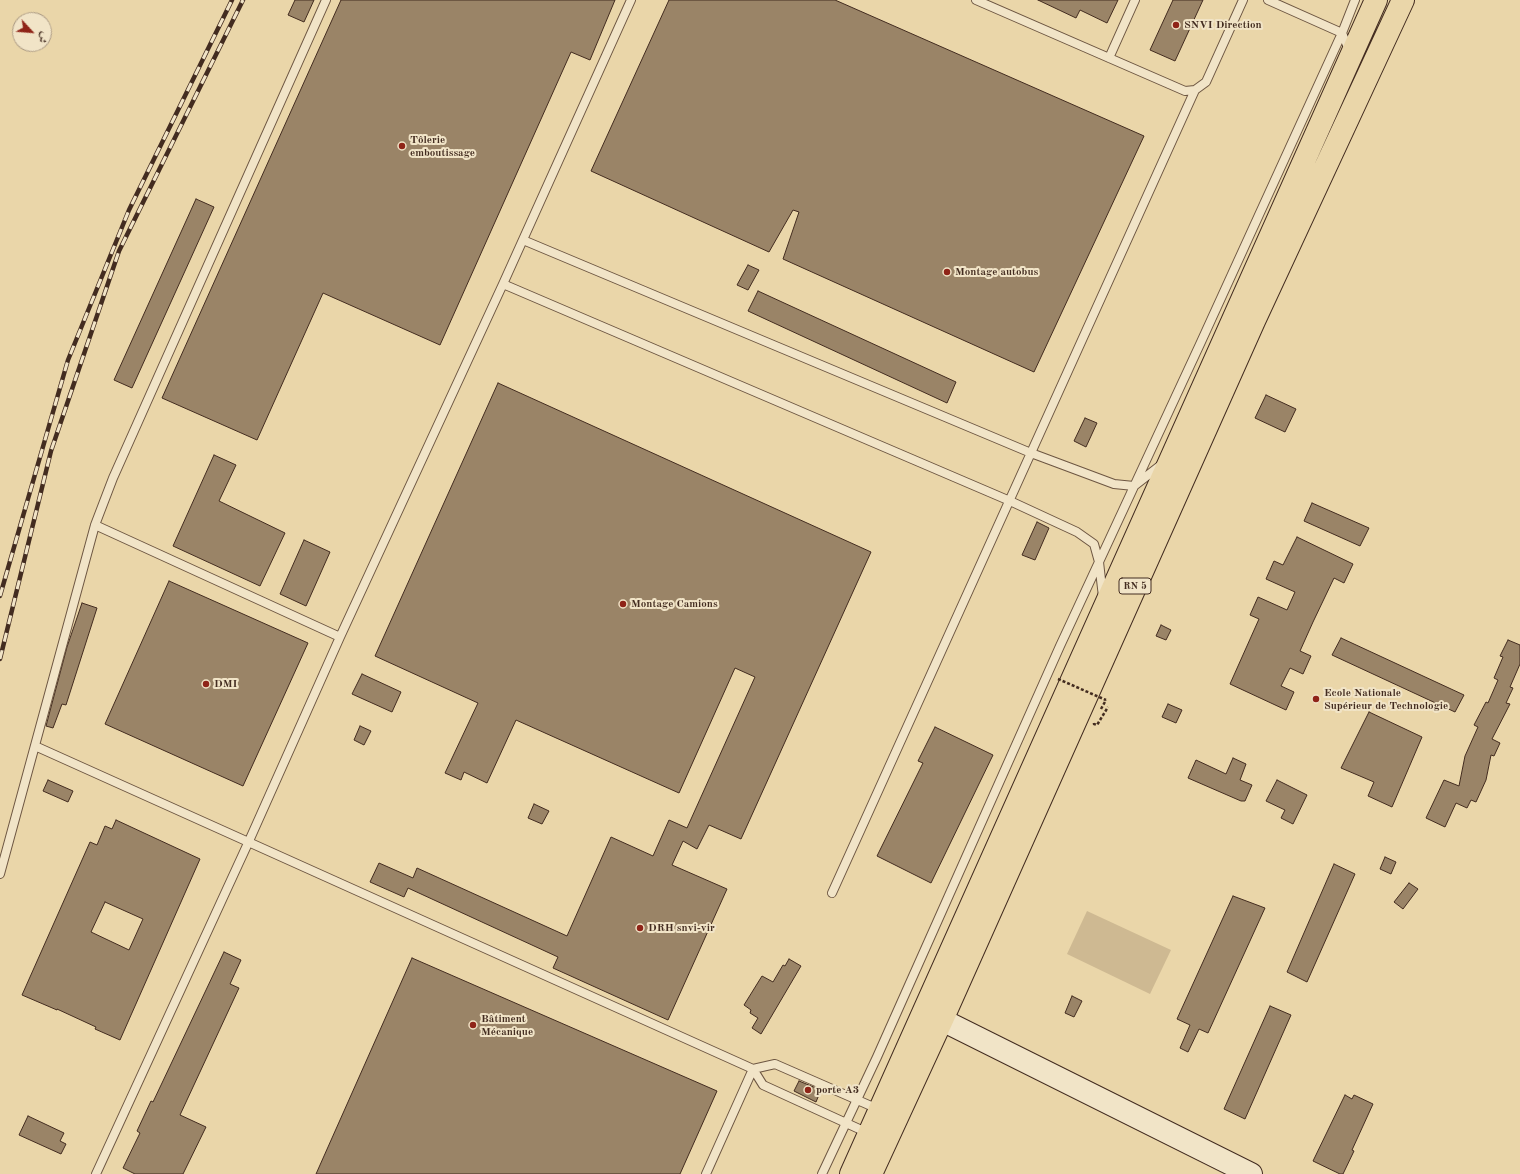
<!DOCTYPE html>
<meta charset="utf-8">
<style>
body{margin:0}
#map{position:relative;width:1520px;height:1174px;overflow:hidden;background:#ead6a9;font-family:"Old Standard TT",Amiri,serif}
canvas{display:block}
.north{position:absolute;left:12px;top:12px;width:40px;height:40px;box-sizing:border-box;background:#f1e4c7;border:1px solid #ab9a84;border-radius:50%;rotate:116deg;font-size:11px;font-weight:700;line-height:16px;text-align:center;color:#432c20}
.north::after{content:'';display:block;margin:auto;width:14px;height:18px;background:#8f2418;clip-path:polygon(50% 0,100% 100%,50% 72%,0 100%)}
</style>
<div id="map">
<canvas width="1520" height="1174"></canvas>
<div class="north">ش</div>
</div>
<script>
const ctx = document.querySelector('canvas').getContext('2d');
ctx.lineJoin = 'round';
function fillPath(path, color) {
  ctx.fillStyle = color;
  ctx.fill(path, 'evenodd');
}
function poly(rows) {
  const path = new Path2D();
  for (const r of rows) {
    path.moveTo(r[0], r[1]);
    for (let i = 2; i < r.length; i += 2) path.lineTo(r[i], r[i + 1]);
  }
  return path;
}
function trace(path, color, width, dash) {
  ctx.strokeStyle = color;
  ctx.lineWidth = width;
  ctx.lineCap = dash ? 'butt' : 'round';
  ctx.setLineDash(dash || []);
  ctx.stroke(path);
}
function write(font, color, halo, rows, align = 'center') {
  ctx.font = font + ' "Old Standard TT",serif';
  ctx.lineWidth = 4;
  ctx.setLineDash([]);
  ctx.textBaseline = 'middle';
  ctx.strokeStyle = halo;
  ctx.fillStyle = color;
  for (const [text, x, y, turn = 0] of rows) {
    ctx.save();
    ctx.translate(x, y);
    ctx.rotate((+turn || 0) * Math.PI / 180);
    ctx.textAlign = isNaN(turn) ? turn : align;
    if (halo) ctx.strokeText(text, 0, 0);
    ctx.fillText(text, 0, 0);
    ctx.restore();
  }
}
const green = poly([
 [1087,911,1171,950,1150,994,1067,954]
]);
const building = poly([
 [295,0,314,0,304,22,288,15,295,0],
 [341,0,615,0,590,60,571,52,440,345,323,293,257,440,162,398,341,0],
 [669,0,835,0,1144,136,1034,372,783,259,799,212,793,210,769,252,591,171,669,0],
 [1038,0,1118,0,1107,23,1080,10,1076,18,1038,0],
 [1173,0,1203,0,1175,61,1150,50,1173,0],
 [196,199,214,207,132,388,114,380,196,199],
 [748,265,759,270,748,290,737,285,748,265],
 [758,291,956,382,947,403,748,311,758,291],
 [498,383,871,552,741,839,709,825,697,849,683,841,672,865,727,889,668,1020,553,968,558,957,408,888,404,897,370,882,379,863,413,878,417,868,567,936,611,837,653,856,669,820,687,828,755,677,735,668,679,793,516,720,487,783,464,772,461,780,445,773,478,703,375,656,498,383],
 [1266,395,1296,409,1285,432,1255,418,1266,395],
 [1085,418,1097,423,1086,447,1074,441,1085,418],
 [214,455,236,465,219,501,285,533,260,586,173,546,214,455],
 [1312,503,1369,528,1360,546,1304,521,1312,503],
 [1037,522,1049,528,1035,560,1022,555,1037,522],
 [1297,537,1353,564,1344,583,1334,578,1313,622,1300,651,1311,656,1303,674,1290,668,1281,686,1294,692,1286,710,1230,684,1259,619,1250,615,1258,597,1287,610,1295,592,1266,579,1274,561,1283,565,1297,537],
 [304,540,330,552,306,606,280,594,304,540],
 [169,581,308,643,243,786,105,724,169,581],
 [82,603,97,608,66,705,62,704,53,728,46,726,67,647,82,603],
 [1161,625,1171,630,1166,640,1156,636,1161,625],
 [1341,638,1464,695,1455,712,1332,655,1341,638],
 [1508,640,1520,645,1520,664,1510,687,1513,688,1506,703,1510,704,1492,739,1500,743,1494,756,1491,755,1486,780,1476,802,1471,800,1467,808,1456,803,1445,827,1426,818,1444,780,1459,786,1465,756,1478,727,1474,725,1486,702,1488,703,1498,680,1494,678,1503,657,1500,656,1508,640],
 [362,674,401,692,392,712,352,694,362,674],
 [1168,704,1182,710,1176,723,1162,717,1168,704],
 [1369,712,1422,737,1392,807,1368,796,1374,782,1341,768,1369,712],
 [360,726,371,731,364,745,354,740,360,726],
 [935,727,993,755,931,883,877,856,923,763,918,761,935,727],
 [1233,758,1246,764,1240,780,1252,785,1245,801,1241,801,1188,778,1196,760,1226,774,1233,758],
 [48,780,73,791,68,802,43,791,48,780],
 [1277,780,1307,795,1293,824,1281,818,1285,810,1266,801,1277,780],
 [534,804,549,811,542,824,528,818,534,804],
 [116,820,200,859,120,1040,95,1029,96,1027,57,1009,57,1010,22,995,90,842,97,845,105,826,112,829,116,820],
 [105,902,143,919,129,950,91,932,105,902],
 [1385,857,1396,862,1391,874,1380,869,1385,857],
 [1334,864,1355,874,1307,982,1287,972,1334,864],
 [1409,883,1418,889,1403,909,1394,902,1409,883],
 [1233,896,1265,908,1208,1033,1199,1029,1188,1052,1180,1048,1190,1025,1177,1019,1233,896],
 [224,952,241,960,230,984,239,988,180,1115,206,1127,183,1174,135,1174,123,1168,140,1133,137,1131,151,1101,153,1102,224,952],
 [412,958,717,1091,680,1174,316,1174,412,958],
 [789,959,801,966,761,1034,752,1028,758,1018,750,1013,751,1010,744,1005,762,976,773,982,783,965,785,966,789,959],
 [1072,996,1082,1001,1074,1017,1065,1013,1072,996],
 [1270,1006,1291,1015,1245,1119,1224,1109,1270,1006],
 [799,1081,821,1090,816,1102,794,1091,799,1081],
 [1345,1095,1352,1099,1354,1095,1373,1104,1352,1150,1354,1151,1343,1174,1340,1174,1313,1161,1345,1095],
 [28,1116,64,1133,60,1141,66,1144,61,1154,19,1135,28,1116]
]);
const path = poly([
 [1101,709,1106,700],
 [1094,723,1094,724,1097,725,1108,707]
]);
const lane = poly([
 [976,0,1185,91,1195,90,1206,82,1243,0],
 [1268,0,1342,33,1349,50],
 [1109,58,1135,0],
 [523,240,1031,453,1114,484,1134,486,1161,465],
 [503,284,1010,501,1077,532,1094,544,1099,562,1103,597],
 [95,525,340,637],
 [35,746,753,1069,763,1085,868,1133],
 [0,874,95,525,113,478,326,0],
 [832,893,1195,90],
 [753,1069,775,1064,878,1109],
 [96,1174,249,841,340,637,503,284,631,0],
 [706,1174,753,1069],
 [822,1174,877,1057,1060,646,1201,342,1342,33,1355,0]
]);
const secondary = poly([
 [942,1020,1251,1174]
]);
const highway = poly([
 [851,1174,1376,0],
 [871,1174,942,1020,1254,321,1403,0]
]);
const rail = poly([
 [0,596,68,360,129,210,232,0],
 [0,659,51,451,119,251,243,0]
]);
const pathBridge = poly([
 [1058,679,1106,700]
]);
const markers = [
 [1176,25,4,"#8f2418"],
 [402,146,4,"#8f2418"],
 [947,272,4,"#8f2418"],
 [623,604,4,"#8f2418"],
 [206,684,4,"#8f2418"],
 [1316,699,4,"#8f2418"],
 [640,928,4,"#8f2418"],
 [473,1025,4,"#8f2418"],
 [808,1090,4,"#8f2418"]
];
const shields = [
 [1135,586,32]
];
const shieldNames = [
 ["RN 5",1135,586]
];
const poiNames = [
 ["SNVI Direction",1184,25],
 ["Tôlerie",410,140],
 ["emboutissage",410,153],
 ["Montage autobus",955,272],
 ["Montage Camions",631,604],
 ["DMI",214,684],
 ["Ecole Nationale",1324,693],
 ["Supérieur de Technologie",1324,706],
 ["DRH snvi-vir",648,928],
 ["Bâtiment",481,1019],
 ["Mécanique",481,1032],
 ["porte A3",816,1090]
];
fillPath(green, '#ceb992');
fillPath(building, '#9a8467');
trace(building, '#432c20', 1);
trace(lane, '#6d5642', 10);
trace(secondary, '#432c20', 24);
trace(highway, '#432c20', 24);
trace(path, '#432c20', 2.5, [3, 2]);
trace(lane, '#f1e4c7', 8);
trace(secondary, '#f1e4c7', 22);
trace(highway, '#ead6a9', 22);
trace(rail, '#432c20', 4.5);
trace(rail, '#f1e4c7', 3, [9]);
trace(pathBridge, '#432c20', 2.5, [3, 2]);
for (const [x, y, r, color] of markers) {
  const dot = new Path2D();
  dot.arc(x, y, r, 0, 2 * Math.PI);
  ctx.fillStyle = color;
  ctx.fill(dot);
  trace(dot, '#f1e4c7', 1.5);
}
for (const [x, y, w] of shields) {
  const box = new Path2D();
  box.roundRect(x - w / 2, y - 8, w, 16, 3);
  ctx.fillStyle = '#f1e4c7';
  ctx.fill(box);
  trace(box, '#432c20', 1);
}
write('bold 10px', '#432c20', null, shieldNames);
write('bold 11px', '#432c20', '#f1e4c7', poiNames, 'left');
</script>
